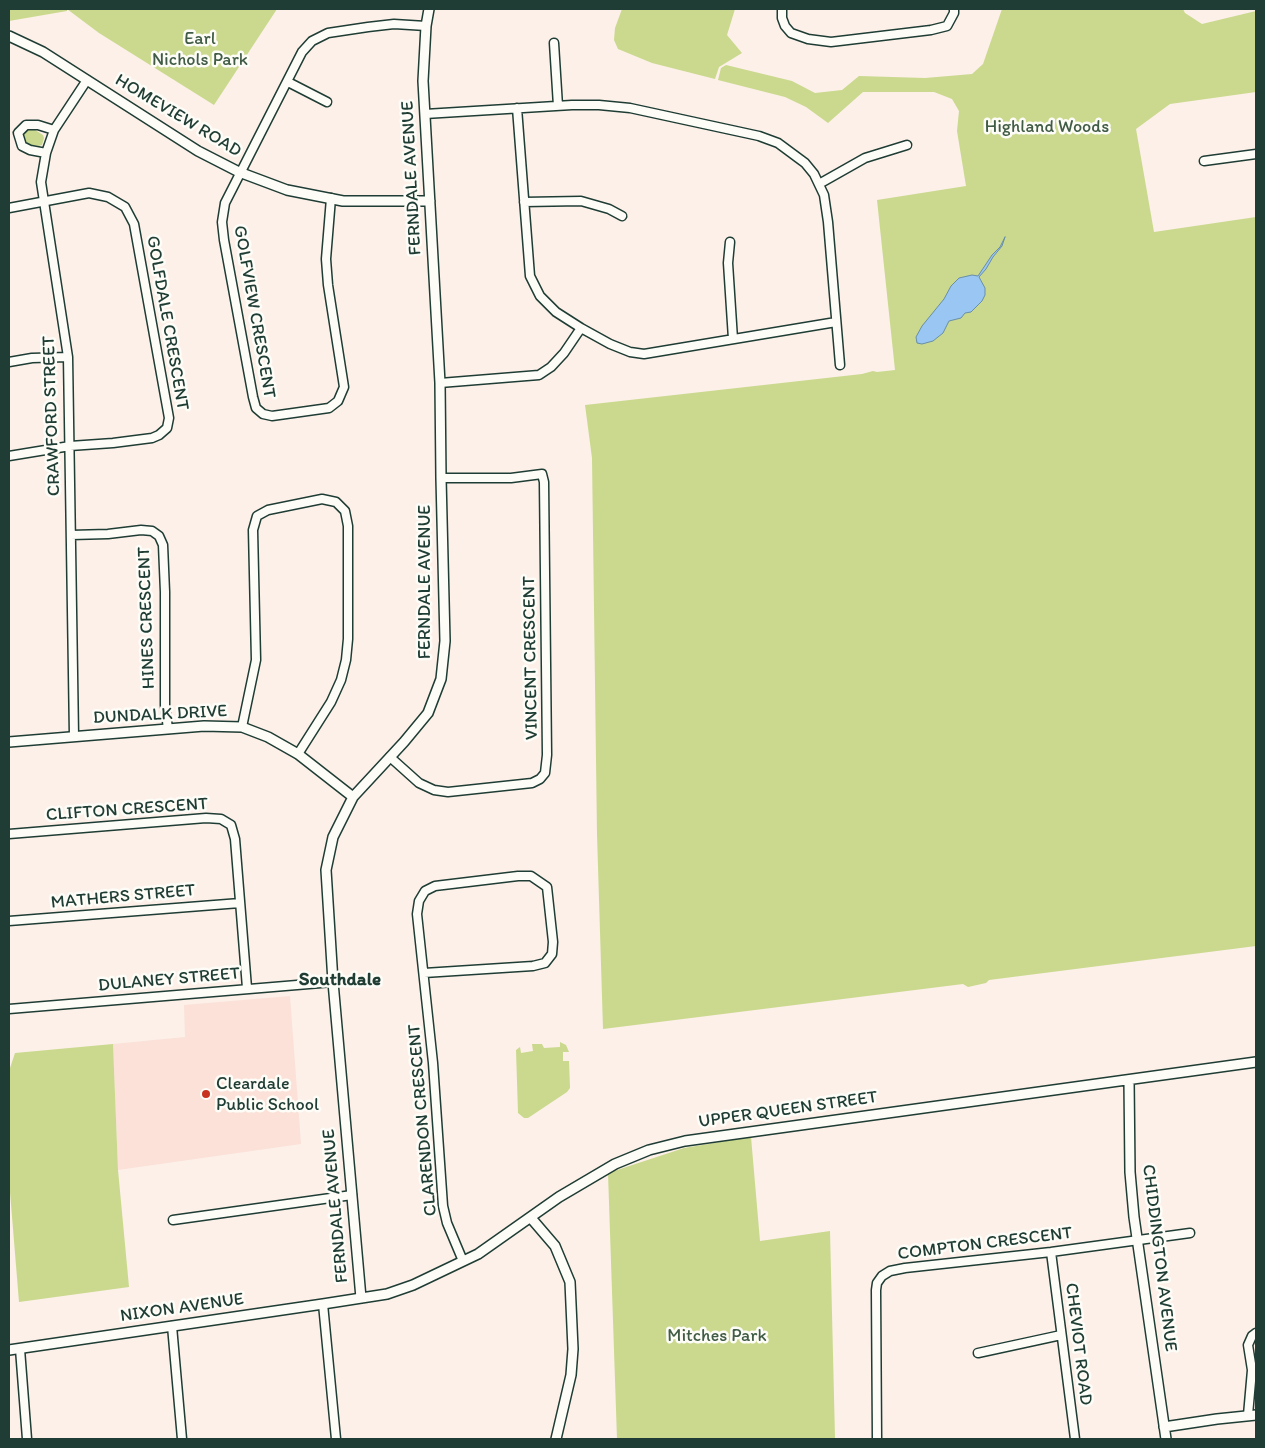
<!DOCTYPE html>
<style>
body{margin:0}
#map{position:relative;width:1265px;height:1448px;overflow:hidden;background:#fcf0e9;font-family:Itim,sans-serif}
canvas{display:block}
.frame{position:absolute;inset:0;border:10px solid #1f3d34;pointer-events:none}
</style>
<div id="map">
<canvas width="1265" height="1448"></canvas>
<div class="frame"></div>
</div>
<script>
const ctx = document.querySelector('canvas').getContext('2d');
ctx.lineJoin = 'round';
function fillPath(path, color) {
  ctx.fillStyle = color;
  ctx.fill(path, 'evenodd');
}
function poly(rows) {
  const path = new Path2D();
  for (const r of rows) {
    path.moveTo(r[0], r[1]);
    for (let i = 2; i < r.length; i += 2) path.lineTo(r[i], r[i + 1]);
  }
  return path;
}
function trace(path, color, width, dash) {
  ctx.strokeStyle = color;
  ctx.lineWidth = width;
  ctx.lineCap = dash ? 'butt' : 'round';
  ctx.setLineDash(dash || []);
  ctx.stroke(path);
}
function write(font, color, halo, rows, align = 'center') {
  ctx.font = font + ' Itim,sans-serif';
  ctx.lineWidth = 5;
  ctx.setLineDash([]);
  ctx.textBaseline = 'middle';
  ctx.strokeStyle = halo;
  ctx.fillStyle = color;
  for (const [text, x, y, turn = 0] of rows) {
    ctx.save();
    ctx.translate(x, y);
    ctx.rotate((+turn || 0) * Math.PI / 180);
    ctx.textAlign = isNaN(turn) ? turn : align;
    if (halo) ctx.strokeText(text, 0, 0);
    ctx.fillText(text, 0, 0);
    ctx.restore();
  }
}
const built = poly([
 [290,996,301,1144,118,1170,113,1044,185,1037,184,1005]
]);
const green = poly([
 [9,9,67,9,67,11,9,21],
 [67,9,277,9,214,105,99,33],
 [622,9,735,9,727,35,742,53,719,67,715,79,652,63,618,49,614,40,615,28],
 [1002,9,1183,9,1185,13,1202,24,1256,11,1256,92,1170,104,1136,129,1154,232,1256,217,1256,946,989,980,986,983,968,987,963,984,603,1029,597,834,592,458,585,405,862,374,873,371,877,372,895,370,877,200,966,186,957,131,959,111,952,99,934,92,863,92,828,123,806,107,785,97,718,80,721,68,726,65,792,81,815,93,842,90,859,76,925,78,972,74,983,64],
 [28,128,32,128,43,135,44,138,42,145,39,146,26,144,23,142,22,134],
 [560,1042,566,1045,569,1052,563,1052,563,1061,569,1061,570,1088,567,1092,528,1118,524,1118,518,1113,516,1050,520,1047,521,1053,533,1051,532,1044,542,1044,544,1048,560,1047],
 [113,1044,118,1170,129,1287,19,1302,9,1180,9,1071,15,1053],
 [751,1137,760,1241,830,1231,835,1438,617,1439,608,1173,684,1148]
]);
const water = poly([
 [1005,237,1002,246,993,257,986,269,979,277,985,288,985,295,982,301,971,312,965,313,961,318,949,321,943,333,933,341,922,344,917,343,916,337,922,326,944,299,951,286,959,278,972,275,978,276,992,255,1000,247,1005,237]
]);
const minor = poly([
 [782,9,782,18,785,26,791,33,808,39,831,42,931,30,947,26,954,13,954,9],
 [554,43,558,106],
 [288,82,327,102],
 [517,108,530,276,540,296,556,312,581,328,610,344,630,352,644,354,836,322],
 [425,114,572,105,599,105,630,108,759,136,778,143,805,163,814,174,824,195,828,222,840,365],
 [46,153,30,150,22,146,18,133,26,125,38,125,54,130],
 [1204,161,1256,154],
 [819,184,865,158,907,145],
 [331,198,326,259,328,285,344,387,338,401,329,408,272,416,263,414,256,408,253,397,224,240,222,222,225,203,302,52,312,41,328,33,368,27,394,24,426,26],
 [524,202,581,201,609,209,622,216],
 [9,208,89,193,108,197,125,207,134,224,169,418,167,428,159,435,152,438,113,443,70,446,9,456],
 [730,242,728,263,733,339],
 [9,362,32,358,68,357],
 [440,383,539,375,551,367,564,353,581,328],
 [71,535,108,534,141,530,152,531,159,536,163,545,165,592,165,705,168,729],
 [242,727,256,660,253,530,257,516,268,510,322,499,336,502,345,511,348,526,348,639,346,660,341,680,331,702,298,754],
 [74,736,68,357,41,182,46,153,54,130,87,80],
 [390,757,419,783,434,790,448,792,532,783,540,779,545,773,547,755,544,482,542,474,511,478,441,478],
 [9,834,206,818,221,819,231,825,235,839,247,988],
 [9,921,240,903],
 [424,973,533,966,545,963,552,954,553,942,547,887,531,876,518,876,435,886,425,891,419,901,417,914,433,1063,443,1206,447,1223,463,1261],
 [9,1009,333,982],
 [173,1220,352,1195],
 [1051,1252,1075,1439],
 [323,1304,336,1439],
 [172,1326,182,1439],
 [20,1349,27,1439],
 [978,1353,1061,1335],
 [1248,1415,1252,1370,1248,1345,1252,1336,1256,1333],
 [877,1439,876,1290,877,1283,882,1276,890,1271,905,1268,1051,1252,1190,1233]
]);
const tertiary = poly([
 [9,36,43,52,198,151,239,172,287,190,343,201,430,201],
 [9,742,204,726,242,727,268,737,298,754,353,797],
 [1129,1080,1130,1172,1134,1217,1166,1439],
 [531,1218,555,1246,570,1282,573,1349,571,1375,556,1439],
 [361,1298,333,982,326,870,333,837,353,797,404,742,428,713,441,679,445,641,441,478,440,383,423,81,426,26,429,9],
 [9,1350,323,1304,387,1294,413,1285,478,1254,559,1197,615,1164,649,1150,685,1141,1256,1062],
 [1164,1427,1217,1419,1256,1415]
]);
const markers = [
 [206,1094,5,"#c8321e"]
];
const parkNames = [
 ["Earl",200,39],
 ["Nichols Park",200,60],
 ["Highland Woods",1047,127],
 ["Mitches Park",717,1336]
];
const streetNames = [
 ["HOMEVIEW ROAD",178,116,31],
 ["FERNDALE AVENUE",412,178,-93],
 ["GOLFVIEW CRESCENT",254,312,80],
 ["GOLFDALE CRESCENT",167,323,80],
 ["CRAWFORD STREET",52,416,-92],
 ["FERNDALE AVENUE",425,582,-90],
 ["HINES CRESCENT",147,618,-92],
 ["VINCENT CRESCENT",531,658,-91],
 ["DUNDALK DRIVE",160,715,-3],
 ["CLIFTON CRESCENT",127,810,-4],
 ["MATHERS STREET",123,897,-5],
 ["DULANEY STREET",169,980,-5],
 ["UPPER QUEEN STREET",788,1110,-8],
 ["CLARENDON CRESCENT",423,1120,-95],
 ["FERNDALE AVENUE",336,1206,-95],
 ["COMPTON CRESCENT",985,1244,-7],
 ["CHIDDINGTON AVENUE",1159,1258,83],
 ["NIXON AVENUE",182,1308,-8],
 ["CHEVIOT ROAD",1078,1344,83]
];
const poiNames = [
 ["Cleardale",216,1084],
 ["Public School",216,1105]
];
const neighbourhoodNames = [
 ["Southdale",340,980]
];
fillPath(built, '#fbe1d8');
fillPath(green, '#cad98d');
fillPath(water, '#99c6f3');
trace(water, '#688fa7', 1);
trace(minor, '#1f3d34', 11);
trace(tertiary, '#1f3d34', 12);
trace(minor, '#fdfcf7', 8);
trace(tertiary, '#fdfcf7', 9);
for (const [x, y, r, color] of markers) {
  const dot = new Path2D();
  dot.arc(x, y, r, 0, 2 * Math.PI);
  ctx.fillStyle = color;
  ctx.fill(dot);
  trace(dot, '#fdfcf7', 2);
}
write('18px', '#415c46', '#fdfcf7', parkNames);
write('18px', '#1f3d34', '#fdfcf7', streetNames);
write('18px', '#1f3d34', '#fdfcf7', poiNames, 'left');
write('bold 19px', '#1f3d34', '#fdfcf7', neighbourhoodNames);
</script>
